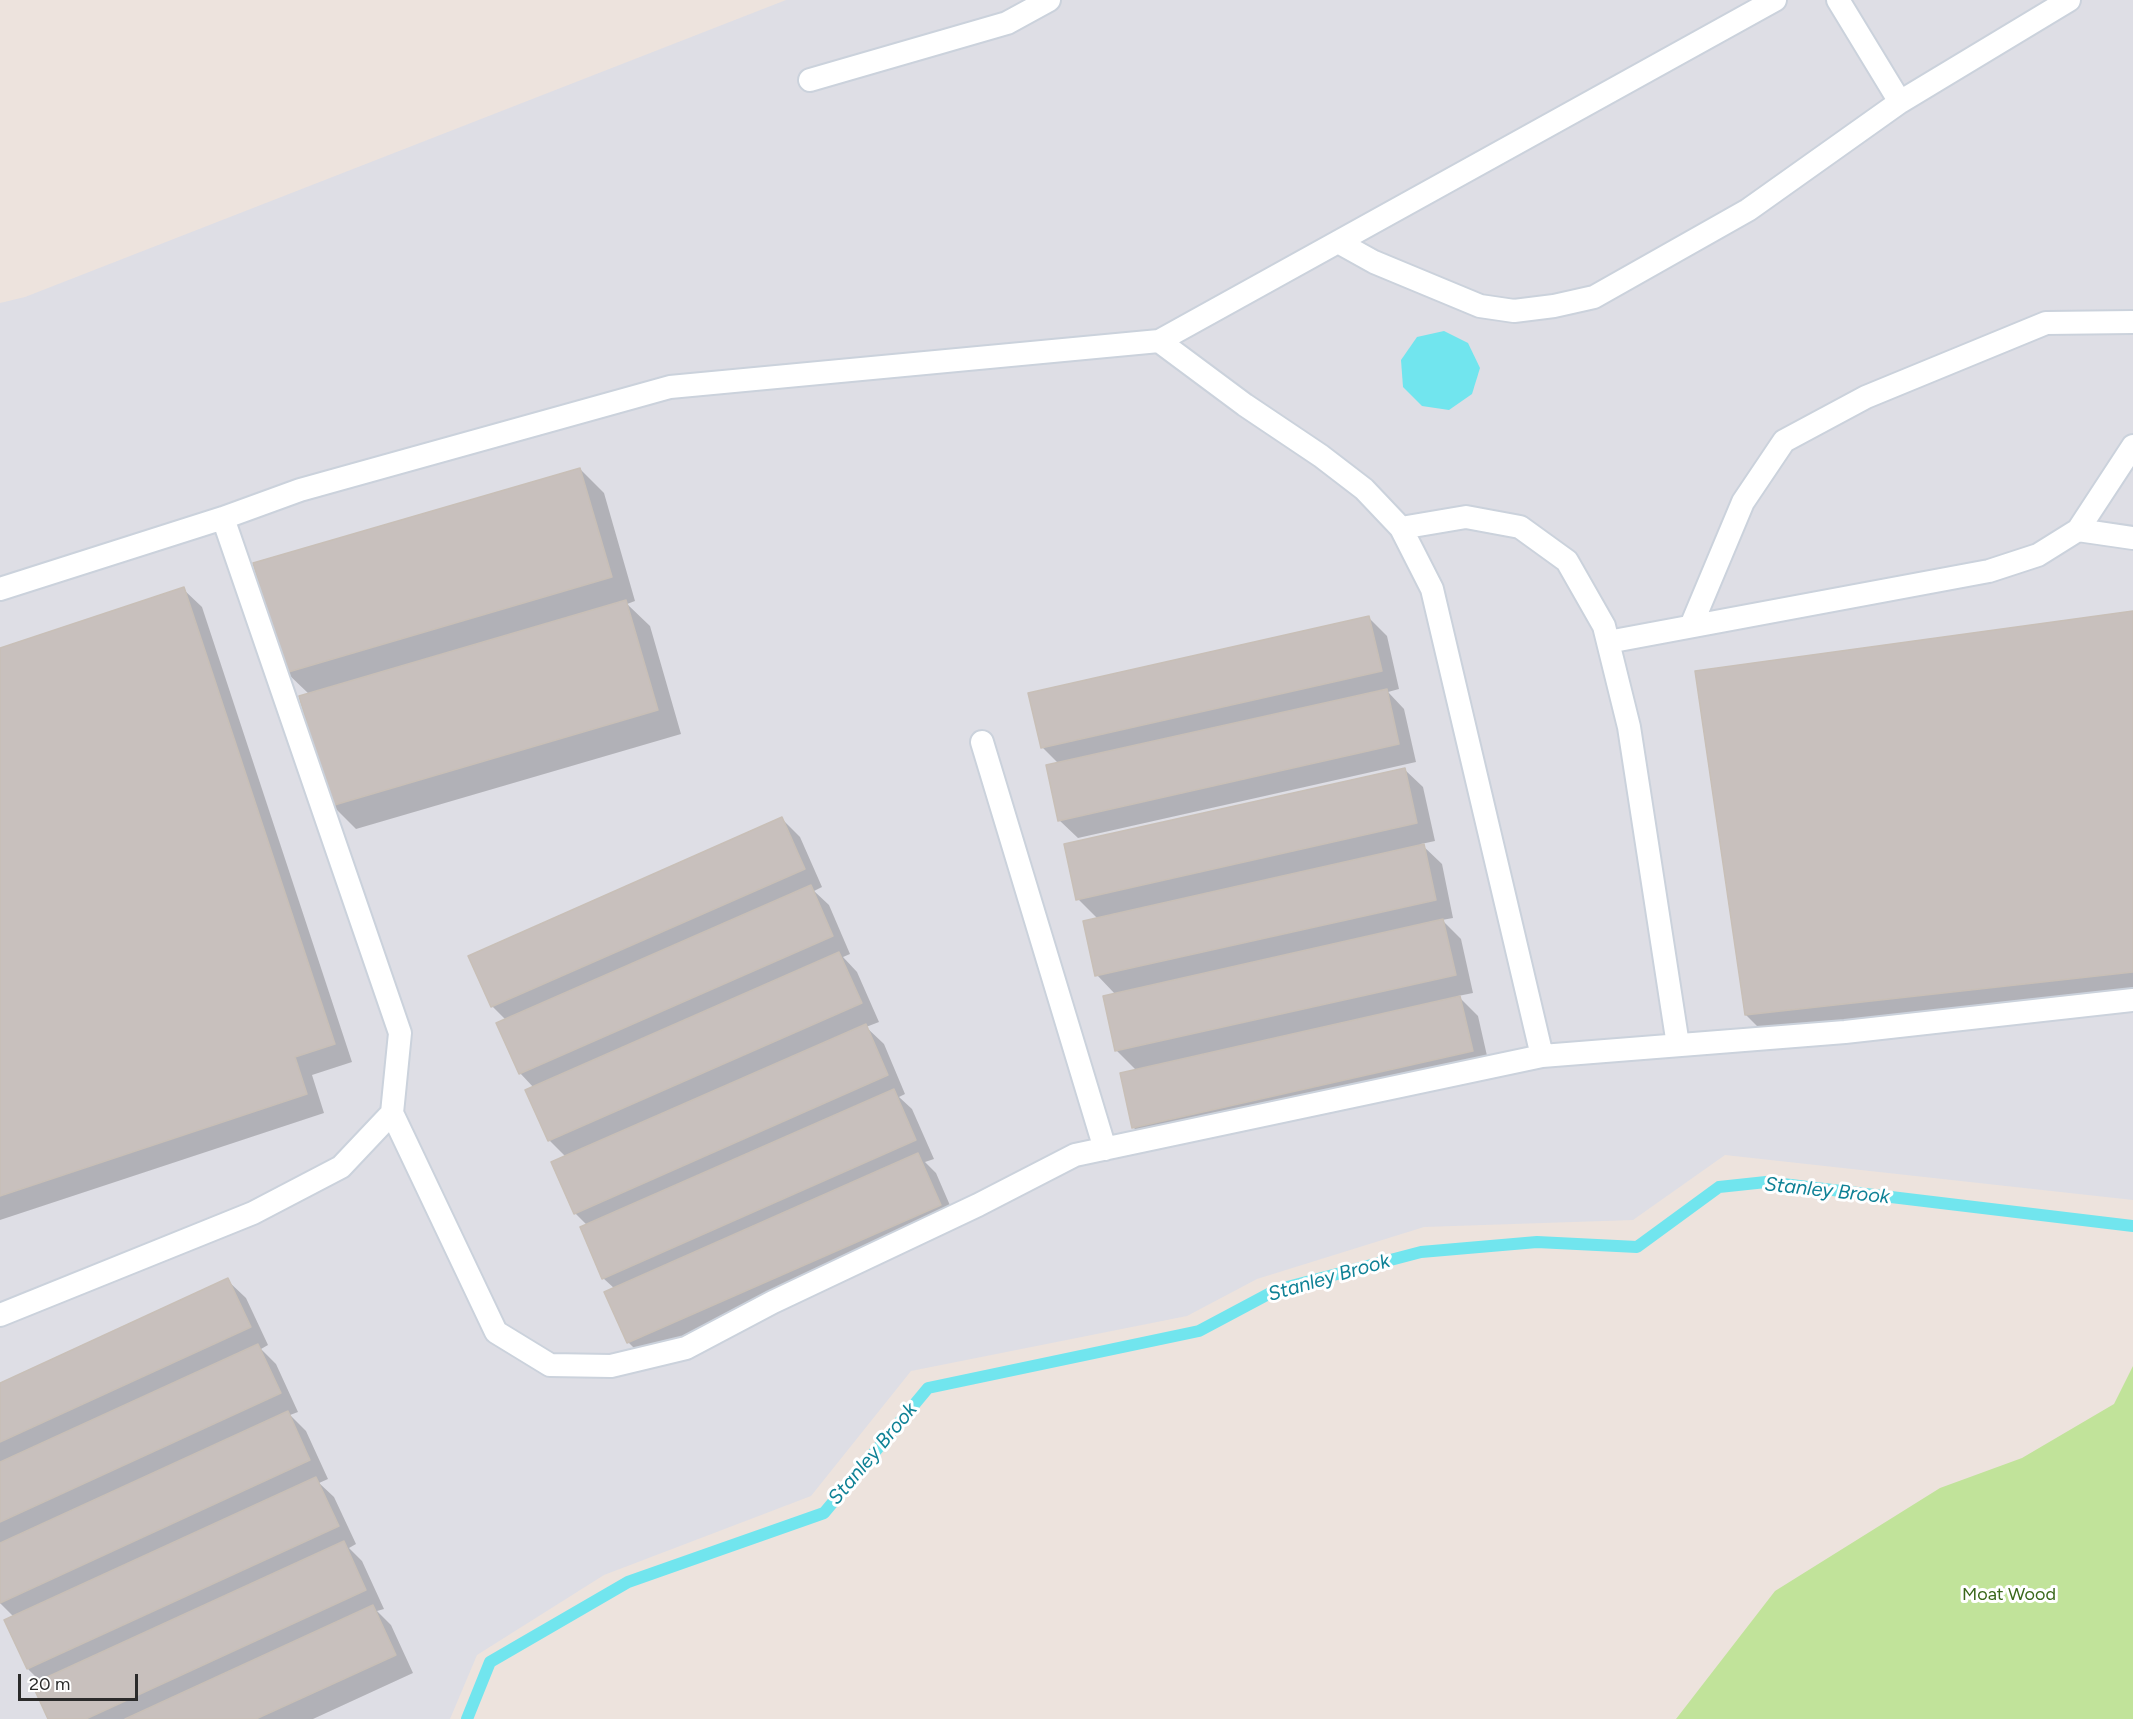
<!DOCTYPE html>
<style>
body{margin:0}
#map{position:relative;width:2133px;height:1719px;overflow:hidden;background:#ede3dd;font-family:Figtree,sans-serif}
canvas{display:block}
.scale{position:absolute;left:18px;top:1674px;width:120px;height:27px;box-sizing:border-box;border:3px solid #2b2b2b;border-top:0;padding-left:8px;font-size:18px;line-height:21px;white-space:nowrap;color:#2b2b2b;-webkit-text-stroke:4px #fff;paint-order:stroke}
</style>
<div id="map">
<canvas width="2133" height="1719"></canvas>
<div class="scale">20 m</div>
</div>
<script>
const ctx = document.querySelector('canvas').getContext('2d');
ctx.lineJoin = 'round';
function fillPath(path, color) {
  ctx.fillStyle = color;
  ctx.fill(path, 'evenodd');
}
function poly(rows) {
  const path = new Path2D();
  for (const r of rows) {
    path.moveTo(r[0], r[1]);
    for (let i = 2; i < r.length; i += 2) path.lineTo(r[i], r[i + 1]);
  }
  return path;
}
function trace(path, color, width, dash) {
  ctx.strokeStyle = color;
  ctx.lineWidth = width;
  ctx.lineCap = dash ? 'butt' : 'round';
  ctx.setLineDash(dash || []);
  ctx.stroke(path);
}
function write(font, color, halo, rows, align = 'center') {
  ctx.font = font + ' Figtree,sans-serif';
  ctx.lineWidth = 6;
  ctx.setLineDash([]);
  ctx.textBaseline = 'middle';
  ctx.strokeStyle = halo;
  ctx.fillStyle = color;
  for (const [text, x, y, turn = 0] of rows) {
    ctx.save();
    ctx.translate(x, y);
    ctx.rotate((+turn || 0) * Math.PI / 180);
    ctx.textAlign = isNaN(turn) ? turn : align;
    if (halo) ctx.strokeText(text, 0, 0);
    ctx.fillText(text, 0, 0);
    ctx.restore();
  }
}
const industrial = poly([
 [786,0,2133,0,2133,1200,1725,1155,1633,1220,1424,1227,1257,1279,1187,1316,911,1371,811,1496,604,1575,477,1655,450,1719,0,1719,0,303,25,297]
]);
const green = poly([
 [2133,1366,2133,1719,1676,1719,1775,1591,1940,1488,2022,1458,2114,1404]
]);
const water = poly([
 [1444,331,1468,343,1480,368,1472,394,1449,410,1422,406,1403,387,1401,360,1417,337]
]);
const shadow = poly([
 [580,469,604,493,635,601,627,604,650,626,681,734,356,829,332,805,309,694,286,672],
 [183,589,202,607,352,1062,312,1075,324,1113,0,1220,0,650],
 [2133,613,2133,999,1770,1039,1746,1015],
 [1369,618,1387,636,1399,689,1388,692,1404,709,1416,762,1078,838,1059,820,1059,764,1042,747],
 [1404,769,1423,787,1435,841,1421,844,1442,864,1453,918,1442,920,1461,939,1473,993,1458,996,1478,1016,1490,1069,1151,1145,1133,1127,1136,1070,1116,1050,1115,994,1097,975,1098,919,1078,899],
 [782,819,800,837,822,887,814,891,829,905,850,954,843,957,857,972,879,1022,866,1027,884,1044,905,1094,899,1097,912,1109,934,1159,925,1162,936,1173,958,1224,646,1360,628,1342,615,1289,603,1278,587,1225,575,1213,566,1157,549,1140,534,1088,520,1073,506,1020,492,1006],
 [227,1280,246,1298,268,1345,261,1349,276,1364,298,1412,290,1415,306,1431,328,1479,319,1483,334,1497,356,1544,349,1548,362,1561,384,1609,377,1611,391,1625,413,1673,313,1719,50,1719,41,1682,28,1669,14,1617,0,1603,0,1384]
]);
const stream = poly([
 [467,1719,490,1662,628,1582,824,1513,928,1388,1199,1331,1276,1290,1421,1252,1537,1242,1637,1247,1719,1187,1766,1182,2133,1226]
]);
const building = poly([
 [580,468,612,577,285,673,253,563,580,468],
 [184,587,335,1044,295,1057,307,1094,0,1196,0,648,184,587],
 [626,600,658,710,331,806,299,696,626,600],
 [2133,611,2133,972,1745,1015,1695,671,2133,611],
 [1369,616,1382,671,1041,748,1028,693,1369,616],
 [1387,689,1399,744,1058,821,1046,765,1387,689],
 [1405,768,1417,823,1076,900,1064,844,1405,768],
 [782,817,805,869,491,1007,468,956,782,817],
 [1424,844,1436,900,1095,976,1083,921,1424,844],
 [811,885,833,936,519,1074,496,1023,811,885],
 [1443,919,1456,975,1115,1051,1103,996,1443,919],
 [839,952,862,1003,548,1141,525,1090,839,952],
 [1460,996,1473,1051,1132,1128,1120,1073,1460,996],
 [866,1024,888,1075,574,1214,551,1162,866,1024],
 [894,1089,916,1140,602,1279,580,1227,894,1089],
 [918,1153,941,1205,627,1343,604,1292,918,1153],
 [228,1278,251,1327,0,1442,0,1383,228,1278],
 [258,1344,281,1393,0,1522,0,1462,258,1344],
 [288,1411,310,1460,0,1603,0,1543,288,1411],
 [316,1477,339,1526,27,1669,4,1620,316,1477],
 [344,1541,366,1590,86,1719,48,1719,32,1684,344,1541],
 [373,1605,396,1655,256,1719,125,1719,373,1605]
]);
const service = poly([
 [1838,0,1900,102,2069,0],
 [810,80,1007,23,1049,0],
 [1338,242,1374,262,1480,306,1514,311,1554,306,1594,297,1748,210,1900,102],
 [1159,341,1245,405,1321,456,1364,489,1401,528,1432,589,1542,1056],
 [1401,528,1466,517,1520,527,1567,561,1604,626,1629,727,1678,1045],
 [2078,530,2133,538],
 [0,589,223,518,300,490,670,387,1159,341,1775,0],
 [1691,626,1743,502,1784,441,1866,397,2046,323,2133,322],
 [1608,642,1989,571,2038,555,2078,530,2133,446],
 [982,742,1105,1149],
 [392,1113,496,1332,550,1365,611,1366,686,1348,773,1302,978,1205,1075,1155,1542,1056,1845,1032,2133,1000],
 [0,1315,253,1213,341,1167,392,1113,400,1033,223,518]
]);
const parkNames = [
 ["Moat Wood",2009,1595]
];
const waterNames = [
 ["Stanley Brook",1827,1191,6],
 ["Stanley Brook",1329,1278,-16],
 ["Stanley Brook",873,1454,-50]
];
fillPath(industrial, '#dedee5');
fillPath(green, '#c1e39a');
fillPath(water, '#71e5ee');
fillPath(shadow, '#0003');
trace(stream, '#71e5ee', 12);
fillPath(building, '#c8c0bd');
trace(building, '#c8bfb7', 1.5);
trace(service, '#cbd2dc', 26);
trace(service, '#fff', 22);
write('18px', '#3a681b', '#fff', parkNames);
write('italic 20px', '#0e8195', '#fff', waterNames);
</script>
